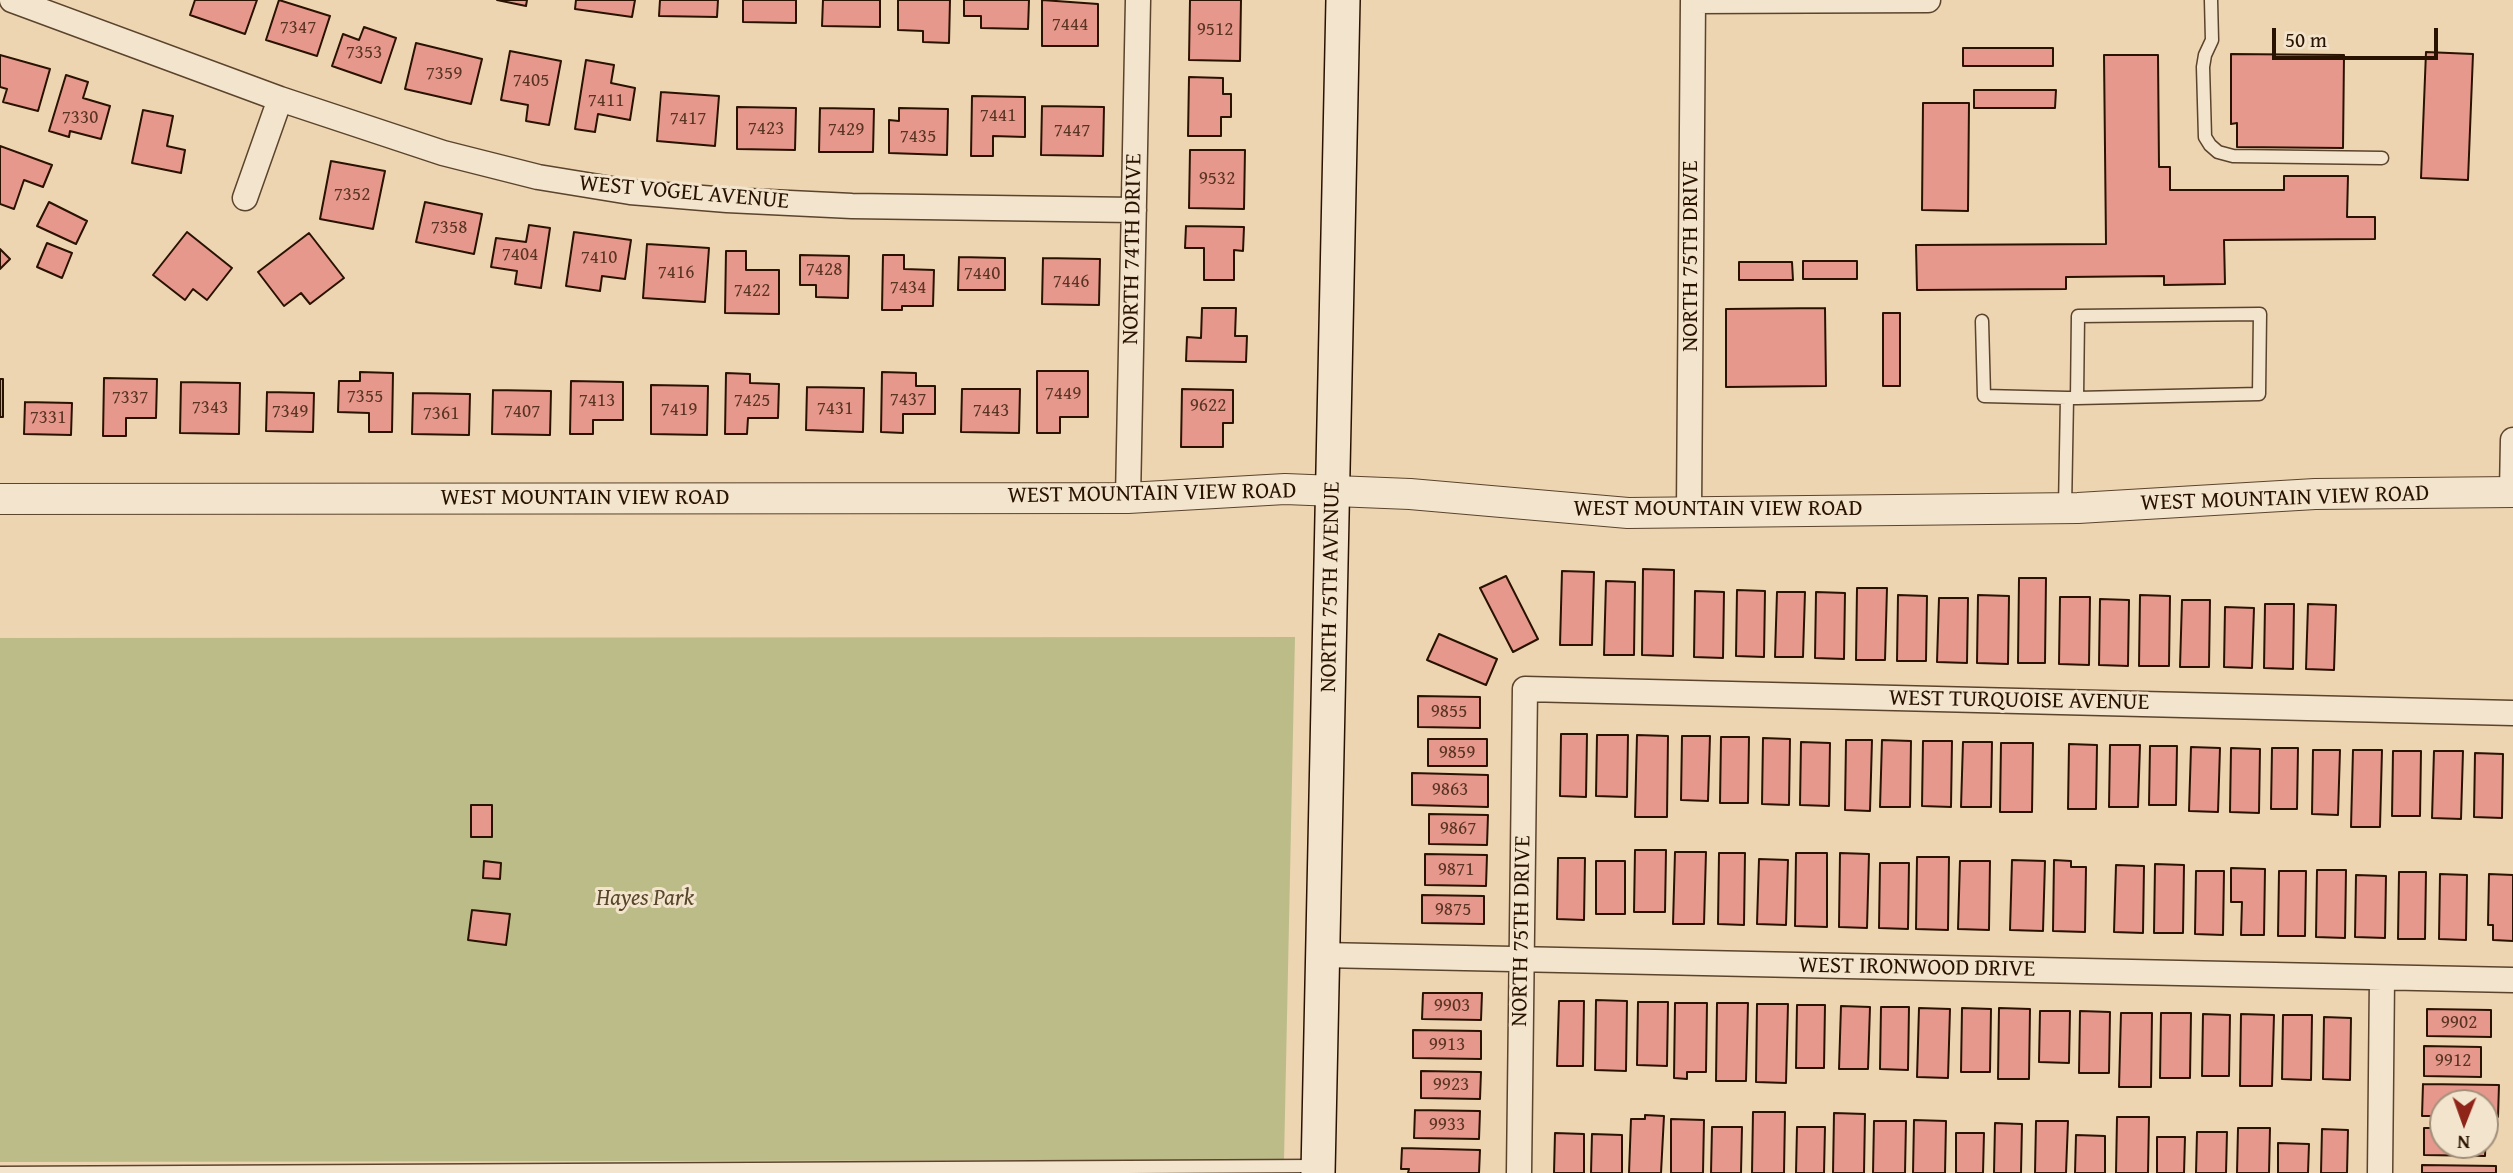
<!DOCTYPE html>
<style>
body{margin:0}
#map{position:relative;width:2513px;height:1173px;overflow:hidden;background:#edd5b2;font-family:"Gentium Book Plus",serif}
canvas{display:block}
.north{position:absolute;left:2429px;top:1089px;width:70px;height:70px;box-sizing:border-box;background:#f3e4cd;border:2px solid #a3907b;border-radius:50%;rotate:181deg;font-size:19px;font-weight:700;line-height:28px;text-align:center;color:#2a1200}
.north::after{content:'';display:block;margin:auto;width:24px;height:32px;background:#8f2418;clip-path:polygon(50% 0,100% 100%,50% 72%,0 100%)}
.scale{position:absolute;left:2272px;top:28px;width:166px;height:32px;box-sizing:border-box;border:4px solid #2a1200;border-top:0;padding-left:9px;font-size:21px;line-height:24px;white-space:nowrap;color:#2a1200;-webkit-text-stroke:5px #f3e4cd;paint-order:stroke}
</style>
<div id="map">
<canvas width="2513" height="1173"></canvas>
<div class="north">N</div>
<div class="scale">50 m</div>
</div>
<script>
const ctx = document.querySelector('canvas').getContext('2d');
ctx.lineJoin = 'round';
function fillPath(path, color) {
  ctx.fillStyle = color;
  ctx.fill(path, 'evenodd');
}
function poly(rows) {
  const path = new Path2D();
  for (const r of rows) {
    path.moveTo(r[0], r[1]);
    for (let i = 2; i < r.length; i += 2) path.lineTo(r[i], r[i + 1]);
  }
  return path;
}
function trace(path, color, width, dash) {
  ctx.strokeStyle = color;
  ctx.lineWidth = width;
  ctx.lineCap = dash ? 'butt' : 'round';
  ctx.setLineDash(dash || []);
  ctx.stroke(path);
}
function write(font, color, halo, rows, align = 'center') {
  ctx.font = font + ' "Gentium Book Plus",serif';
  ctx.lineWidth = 6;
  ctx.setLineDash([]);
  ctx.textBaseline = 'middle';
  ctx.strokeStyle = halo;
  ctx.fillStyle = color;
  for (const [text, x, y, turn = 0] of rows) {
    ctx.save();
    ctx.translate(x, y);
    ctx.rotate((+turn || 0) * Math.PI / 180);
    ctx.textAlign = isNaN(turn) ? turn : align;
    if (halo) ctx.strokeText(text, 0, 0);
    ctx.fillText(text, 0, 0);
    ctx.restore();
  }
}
const green = poly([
 [1295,637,1284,1160,0,1162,0,638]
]);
const building = poly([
 [195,0,257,0,245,34,190,15,195,0],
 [279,0,330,16,317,56,266,40,279,0],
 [497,0,527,0,526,6,497,0],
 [576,0,635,0,632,17,575,9,576,0],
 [660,0,718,0,717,17,659,16,660,0],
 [743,0,796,0,796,23,743,22,743,0],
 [823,0,880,0,880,27,822,26,823,0],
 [898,0,950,0,949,43,923,42,923,31,898,30,898,0],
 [964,0,1029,0,1028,29,981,28,981,16,964,16,964,0],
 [1042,0,1098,4,1098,46,1042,46,1042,0],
 [1190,0,1241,0,1240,61,1189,60,1190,0],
 [364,27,396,38,381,83,332,66,343,34,359,40,364,27],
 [416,43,482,59,471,104,405,89,416,43],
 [1963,48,2053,48,2053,66,1963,66,1963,48],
 [510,51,561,61,549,125,526,121,528,105,501,100,510,51],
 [2426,52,2473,54,2468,180,2421,178,2426,52],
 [2231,54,2344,55,2343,148,2237,147,2237,123,2231,124,2231,54],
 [0,55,50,69,38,111,3,102,7,89,0,87,0,55],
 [2104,55,2158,55,2159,167,2170,167,2170,190,2284,190,2284,176,2348,176,2347,217,2375,217,2375,239,2224,240,2225,284,2164,285,2164,276,2066,277,2066,289,1917,290,1916,245,2106,244,2104,55],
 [586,60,614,65,611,83,635,88,630,120,598,114,595,132,575,129,586,60],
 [66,75,88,82,83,98,110,106,101,139,70,131,69,137,49,131,66,75],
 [1189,77,1223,78,1223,94,1231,94,1231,117,1221,117,1221,136,1188,136,1189,77],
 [1974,90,2056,90,2055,108,1974,108,1974,90],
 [661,92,719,96,715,146,657,141,661,92],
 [972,96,1025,97,1025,137,993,136,993,156,971,156,972,96],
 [1923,103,1969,103,1968,211,1922,210,1923,103],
 [1042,106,1104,107,1103,156,1041,155,1042,106],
 [737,107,796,108,795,150,737,149,737,107],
 [820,108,874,109,873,152,819,152,820,108],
 [899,108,948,109,947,155,889,153,889,120,899,121,899,108],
 [143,110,173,116,167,146,185,150,181,173,132,163,143,110],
 [0,146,52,165,43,187,24,180,14,209,0,204,0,146],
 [1190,150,1245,150,1244,209,1189,208,1190,150],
 [331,161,385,171,373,229,320,219,331,161],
 [49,202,87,221,76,244,37,226,49,202],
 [425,202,482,214,474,254,416,242,425,202],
 [529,225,550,228,541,288,515,284,517,271,491,267,496,238,526,242,529,225],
 [1186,226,1244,227,1243,251,1234,250,1234,280,1204,280,1204,248,1185,248,1186,226],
 [187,232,232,268,207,300,193,289,185,300,153,275,187,232],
 [574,232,631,240,625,279,602,276,600,291,566,286,574,232],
 [309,233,344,278,310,304,301,293,284,306,258,272,309,233],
 [47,243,72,253,62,278,37,267,47,243],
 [647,244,709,248,705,302,643,298,647,244],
 [0,249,10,259,0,269,0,249],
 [726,251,746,251,746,270,779,270,779,314,725,313,726,251],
 [800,255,849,256,848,298,816,297,816,285,800,285,800,255],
 [883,255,904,255,904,269,934,270,933,306,902,306,902,310,882,310,883,255],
 [959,257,1005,258,1005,290,958,290,959,257],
 [1043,258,1100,259,1099,305,1042,304,1043,258],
 [1803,261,1857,261,1857,279,1803,279,1803,261],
 [1739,262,1792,262,1793,280,1739,280,1739,262],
 [1202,308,1236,308,1235,336,1247,336,1246,362,1186,361,1187,337,1201,338,1202,308],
 [1825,308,1826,386,1726,387,1726,309,1825,308],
 [1883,313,1900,313,1900,386,1883,386,1883,313],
 [1037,371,1088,371,1088,417,1060,417,1060,433,1037,433,1037,371],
 [360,372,393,373,392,432,369,432,369,413,338,412,339,381,360,381,360,372],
 [882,372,916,373,916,386,935,386,935,414,903,414,903,433,881,432,882,372],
 [726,373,750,374,750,383,779,384,778,418,748,418,747,434,725,434,726,373],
 [104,378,157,379,156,418,126,418,126,436,103,436,104,378],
 [0,379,3,379,3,417,0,417,0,379],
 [571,381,623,382,623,420,593,420,593,434,570,434,571,381],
 [181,382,240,383,239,434,180,433,181,382],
 [651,385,708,386,707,435,651,434,651,385],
 [807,387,864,388,863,432,806,430,807,387],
 [962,389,1020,389,1019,433,961,432,962,389],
 [1182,389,1233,390,1233,423,1223,423,1223,447,1181,447,1182,389],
 [493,390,551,391,550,435,492,434,493,390],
 [267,392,314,393,313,432,266,431,267,392],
 [413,393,470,394,469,435,412,434,413,393],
 [25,402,72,403,71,435,24,434,25,402],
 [1643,569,1674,570,1673,656,1642,655,1643,569],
 [1562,571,1594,572,1592,645,1560,645,1562,571],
 [1506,576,1538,639,1513,652,1480,588,1506,576],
 [2019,578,2046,578,2045,663,2018,663,2019,578],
 [1606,581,1635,582,1634,655,1604,655,1606,581],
 [1857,588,1887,588,1885,660,1856,660,1857,588],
 [1737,590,1765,591,1764,657,1736,656,1737,590],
 [1695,591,1724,592,1723,658,1694,657,1695,591],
 [1777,592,1805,592,1803,657,1775,657,1777,592],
 [1816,592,1845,593,1844,659,1815,658,1816,592],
 [1898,595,1927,596,1926,661,1897,661,1898,595],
 [1978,595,2009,596,2008,664,1977,663,1978,595],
 [2140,595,2170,596,2169,666,2139,666,2140,595],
 [2060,597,2090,597,2089,665,2059,664,2060,597],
 [1939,598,1968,598,1967,663,1937,662,1939,598],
 [2100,599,2129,600,2128,666,2099,665,2100,599],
 [2182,600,2210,600,2209,667,2180,667,2182,600],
 [2265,604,2294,604,2293,669,2264,668,2265,604],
 [2308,604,2336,605,2334,670,2306,669,2308,604],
 [2225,607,2254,608,2252,668,2224,667,2225,607],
 [1439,634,1497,659,1486,685,1427,660,1439,634],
 [1418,696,1480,697,1480,728,1418,727,1418,696],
 [1561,734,1587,734,1586,797,1560,796,1561,734],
 [1597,735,1628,735,1627,797,1596,796,1597,735],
 [1637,735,1668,736,1667,817,1635,817,1637,735],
 [1682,736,1710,736,1708,801,1681,800,1682,736],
 [1721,737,1749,737,1748,803,1720,803,1721,737],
 [1763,738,1790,739,1789,805,1762,804,1763,738],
 [1428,739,1487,739,1487,766,1428,766,1428,739],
 [1846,740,1872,740,1870,811,1845,810,1846,740],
 [1882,740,1911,741,1910,807,1880,807,1882,740],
 [1923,741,1952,741,1951,807,1922,806,1923,741],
 [1801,742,1830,743,1829,806,1800,805,1801,742],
 [1963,742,1992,742,1991,807,1961,807,1963,742],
 [2001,743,2033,743,2032,812,2000,812,2001,743],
 [2069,744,2097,745,2096,809,2068,809,2069,744],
 [2110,745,2140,745,2138,807,2109,807,2110,745],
 [2150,746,2177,746,2176,805,2149,805,2150,746],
 [2191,747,2220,748,2218,812,2189,811,2191,747],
 [2231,748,2260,749,2259,813,2230,812,2231,748],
 [2272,748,2298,748,2297,809,2271,809,2272,748],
 [2313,750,2340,750,2338,815,2312,814,2313,750],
 [2353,750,2382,750,2380,827,2351,827,2353,750],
 [2393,751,2421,751,2420,816,2392,816,2393,751],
 [2434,751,2463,751,2461,819,2432,818,2434,751],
 [2475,753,2503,754,2502,818,2474,817,2475,753],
 [1412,773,1488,775,1488,807,1412,805,1412,773],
 [471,805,492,805,492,837,471,837,471,805],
 [1429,814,1488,815,1487,845,1429,844,1429,814],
 [1635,850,1666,850,1665,912,1634,912,1635,850],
 [1675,852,1706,852,1704,924,1673,924,1675,852],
 [1719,853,1745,853,1744,925,1718,924,1719,853],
 [1796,853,1827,853,1827,927,1795,926,1796,853],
 [1840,853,1869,854,1867,928,1839,927,1840,853],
 [1425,854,1487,855,1486,886,1425,885,1425,854],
 [1917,857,1949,857,1948,930,1916,929,1917,857],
 [1558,858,1585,858,1584,920,1557,919,1558,858],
 [1759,859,1788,860,1786,925,1757,924,1759,859],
 [2012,860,2045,861,2043,931,2010,930,2012,860],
 [2054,860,2071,861,2071,867,2086,867,2085,932,2053,931,2054,860],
 [484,861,501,863,500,879,483,878,484,861],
 [1596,861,1625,861,1625,914,1596,914,1596,861],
 [1960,861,1990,861,1989,930,1958,929,1960,861],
 [1880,863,1909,863,1908,929,1879,928,1880,863],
 [2155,864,2184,865,2183,933,2154,933,2155,864],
 [2116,865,2144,866,2143,933,2114,932,2116,865],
 [2231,868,2265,869,2264,935,2241,935,2242,902,2231,902,2231,868],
 [2317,870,2346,870,2345,938,2316,937,2317,870],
 [2196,871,2224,871,2223,935,2195,934,2196,871],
 [2279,871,2306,871,2305,936,2278,936,2279,871],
 [2399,872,2426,872,2425,939,2398,939,2399,872],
 [2440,874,2467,875,2466,940,2439,939,2440,874],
 [2489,874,2513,875,2513,941,2493,940,2493,925,2488,925,2489,874],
 [2356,875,2386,876,2385,938,2355,937,2356,875],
 [1422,895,1484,896,1484,924,1422,923,1422,895],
 [472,910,510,914,506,945,468,940,472,910],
 [1423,993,1482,993,1481,1020,1422,1019,1423,993],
 [1596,1000,1627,1001,1626,1071,1595,1070,1596,1000],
 [1559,1001,1584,1001,1583,1066,1557,1066,1559,1001],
 [1638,1002,1668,1002,1667,1066,1637,1065,1638,1002],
 [1675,1003,1707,1003,1706,1072,1687,1072,1687,1079,1674,1078,1675,1003],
 [1717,1003,1748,1003,1746,1081,1716,1081,1717,1003],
 [1757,1004,1788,1004,1786,1083,1756,1082,1757,1004],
 [1797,1005,1825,1005,1824,1068,1796,1068,1797,1005],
 [1841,1006,1870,1007,1868,1069,1839,1069,1841,1006],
 [1881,1007,1909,1007,1908,1070,1880,1069,1881,1007],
 [1919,1008,1950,1009,1948,1078,1917,1077,1919,1008],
 [1962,1008,1991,1009,1990,1072,1961,1072,1962,1008],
 [1999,1008,2030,1009,2029,1079,1998,1079,1999,1008],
 [2427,1009,2491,1010,2491,1037,2427,1036,2427,1009],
 [2040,1011,2070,1011,2069,1063,2039,1062,2040,1011],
 [2080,1011,2110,1012,2109,1073,2079,1073,2080,1011],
 [2121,1013,2152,1013,2151,1087,2119,1087,2121,1013],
 [2161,1013,2191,1013,2190,1078,2160,1078,2161,1013],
 [2203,1014,2230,1015,2229,1076,2202,1076,2203,1014],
 [2241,1014,2274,1015,2272,1086,2240,1086,2241,1014],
 [2283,1015,2312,1015,2311,1080,2282,1079,2283,1015],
 [2324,1017,2351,1018,2350,1080,2323,1079,2324,1017],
 [1413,1030,1481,1031,1481,1059,1413,1058,1413,1030],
 [2424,1046,2481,1047,2481,1077,2424,1076,2424,1046],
 [1421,1071,1481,1072,1480,1099,1421,1098,1421,1071],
 [2423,1084,2499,1085,2498,1117,2485,1117,2485,1103,2443,1103,2443,1116,2422,1116,2423,1084],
 [1415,1110,1480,1111,1479,1139,1414,1138,1415,1110],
 [1753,1112,1785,1112,1784,1173,1752,1173,1753,1112],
 [1834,1113,1865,1114,1864,1173,1833,1173,1834,1113],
 [1645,1115,1664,1116,1661,1173,1629,1173,1631,1119,1645,1119,1645,1115],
 [2117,1117,2149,1117,2148,1173,2116,1173,2117,1117],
 [1671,1119,1704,1120,1703,1173,1671,1173,1671,1119],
 [1914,1120,1946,1121,1945,1173,1913,1173,1914,1120],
 [1874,1121,1906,1121,1905,1173,1873,1173,1874,1121],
 [2036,1121,2068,1121,2066,1173,2035,1173,2036,1121],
 [1995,1123,2022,1124,2021,1173,1994,1173,1995,1123],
 [1712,1127,1742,1127,1741,1173,1711,1173,1712,1127],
 [1797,1127,1825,1127,1824,1173,1796,1173,1797,1127],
 [2238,1128,2270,1128,2269,1173,2237,1173,2238,1128],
 [2424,1128,2443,1128,2443,1145,2485,1145,2486,1129,2485,1156,2424,1155,2424,1128],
 [2322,1129,2348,1130,2347,1173,2321,1173,2322,1129],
 [2197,1132,2227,1132,2226,1173,2196,1173,2197,1132],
 [1555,1133,1584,1134,1584,1173,1554,1173,1555,1133],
 [1956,1133,1984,1133,1983,1173,1956,1173,1956,1133],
 [1592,1134,1622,1135,1622,1173,1591,1173,1592,1134],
 [2076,1135,2105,1136,2105,1173,2075,1173,2076,1135],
 [2157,1137,2185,1137,2184,1173,2157,1173,2157,1137],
 [2278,1143,2309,1144,2308,1173,2278,1173,2278,1143],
 [1402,1148,1480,1150,1479,1173,1408,1173,1409,1169,1401,1169,1402,1148],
 [2422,1165,2496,1166,2496,1173,2422,1173,2422,1165]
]);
const service = poly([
 [2211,0,2212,40,2205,55,2203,67,2205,137,2210,145,2218,152,2233,156,2382,158],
 [1982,321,1984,396,2067,398],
 [2065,508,2067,398,2077,398,2259,394,2260,314,2078,316,2077,398],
 [0,1173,1316,1166]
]);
const minor = poly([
 [12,0,280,99,443,153,538,177,630,192,727,200,852,206,1134,210],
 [1693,1,1928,0],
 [245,198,280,99],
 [2512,492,2513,440],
 [1128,498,1138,0],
 [1689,511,1693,0],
 [1322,955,2513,980],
 [1519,1173,1525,689,2513,713],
 [2380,1173,2382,978]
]);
const tertiary = poly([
 [0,499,1128,498,1285,489,1410,494,1628,513,2078,508,2315,494,2513,492]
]);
const secondary = poly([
 [1318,1173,1343,0]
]);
const numberNames = [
 ["7444",1070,25],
 ["7347",298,28],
 ["9512",1215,30],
 ["7353",364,53],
 ["7359",444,74],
 ["7405",531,81],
 ["7411",606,101],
 ["7441",998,116],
 ["7330",80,118],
 ["7417",688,119],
 ["7423",766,129],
 ["7429",846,130],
 ["7447",1072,131],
 ["7435",918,137],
 ["9532",1217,179],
 ["7352",352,195],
 ["7358",449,228],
 ["7404",520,255],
 ["7410",599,258],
 ["7428",824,270],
 ["7416",676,273],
 ["7440",982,274],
 ["7446",1071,282],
 ["7434",908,288],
 ["7422",752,291],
 ["7449",1063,394],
 ["7355",365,397],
 ["7337",130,398],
 ["7437",908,400],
 ["7413",597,401],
 ["7425",752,401],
 ["9622",1208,406],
 ["7343",210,408],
 ["7431",835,409],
 ["7419",679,410],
 ["7443",991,411],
 ["7349",290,412],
 ["7407",522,412],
 ["7361",441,414],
 ["7331",48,418],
 ["9855",1449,712],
 ["9859",1457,753],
 ["9863",1450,790],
 ["9867",1458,829],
 ["9871",1456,870],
 ["9875",1453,910],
 ["9903",1452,1006],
 ["9902",2459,1023],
 ["9913",1447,1045],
 ["9912",2453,1061],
 ["9923",1451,1085],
 ["9933",1447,1125]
];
const streetNames = [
 ["WEST VOGEL AVENUE",684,193,5],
 ["NORTH 74TH DRIVE",1133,249,-89],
 ["NORTH 75TH DRIVE",1691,256,-90],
 ["WEST MOUNTAIN VIEW ROAD",1152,494,-1],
 ["WEST MOUNTAIN VIEW ROAD",585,498],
 ["WEST MOUNTAIN VIEW ROAD",2285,499,-2],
 ["WEST MOUNTAIN VIEW ROAD",1718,509],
 ["NORTH 75TH AVENUE",1331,587,-89],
 ["WEST TURQUOISE AVENUE",2019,701,1],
 ["NORTH 75TH DRIVE",1522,931,-89],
 ["WEST IRONWOOD DRIVE",1917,968,1]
];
const parkNames = [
 ["Hayes Park",645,899]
];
fillPath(green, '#bcbc89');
fillPath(building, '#e7988c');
trace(building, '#2a1200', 2);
trace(service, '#5b432c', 15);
trace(minor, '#5b432c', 27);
trace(tertiary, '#5b432c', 32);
trace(secondary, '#2a1200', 36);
trace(service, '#f3e4cd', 12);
trace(minor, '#f3e4cd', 24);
trace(tertiary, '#f3e4cd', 30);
trace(secondary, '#f3e4cd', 33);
write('19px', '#593423', null, numberNames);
write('23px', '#2a1200', '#f3e4cd', streetNames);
write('italic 23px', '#564529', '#f3e4cd', parkNames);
</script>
